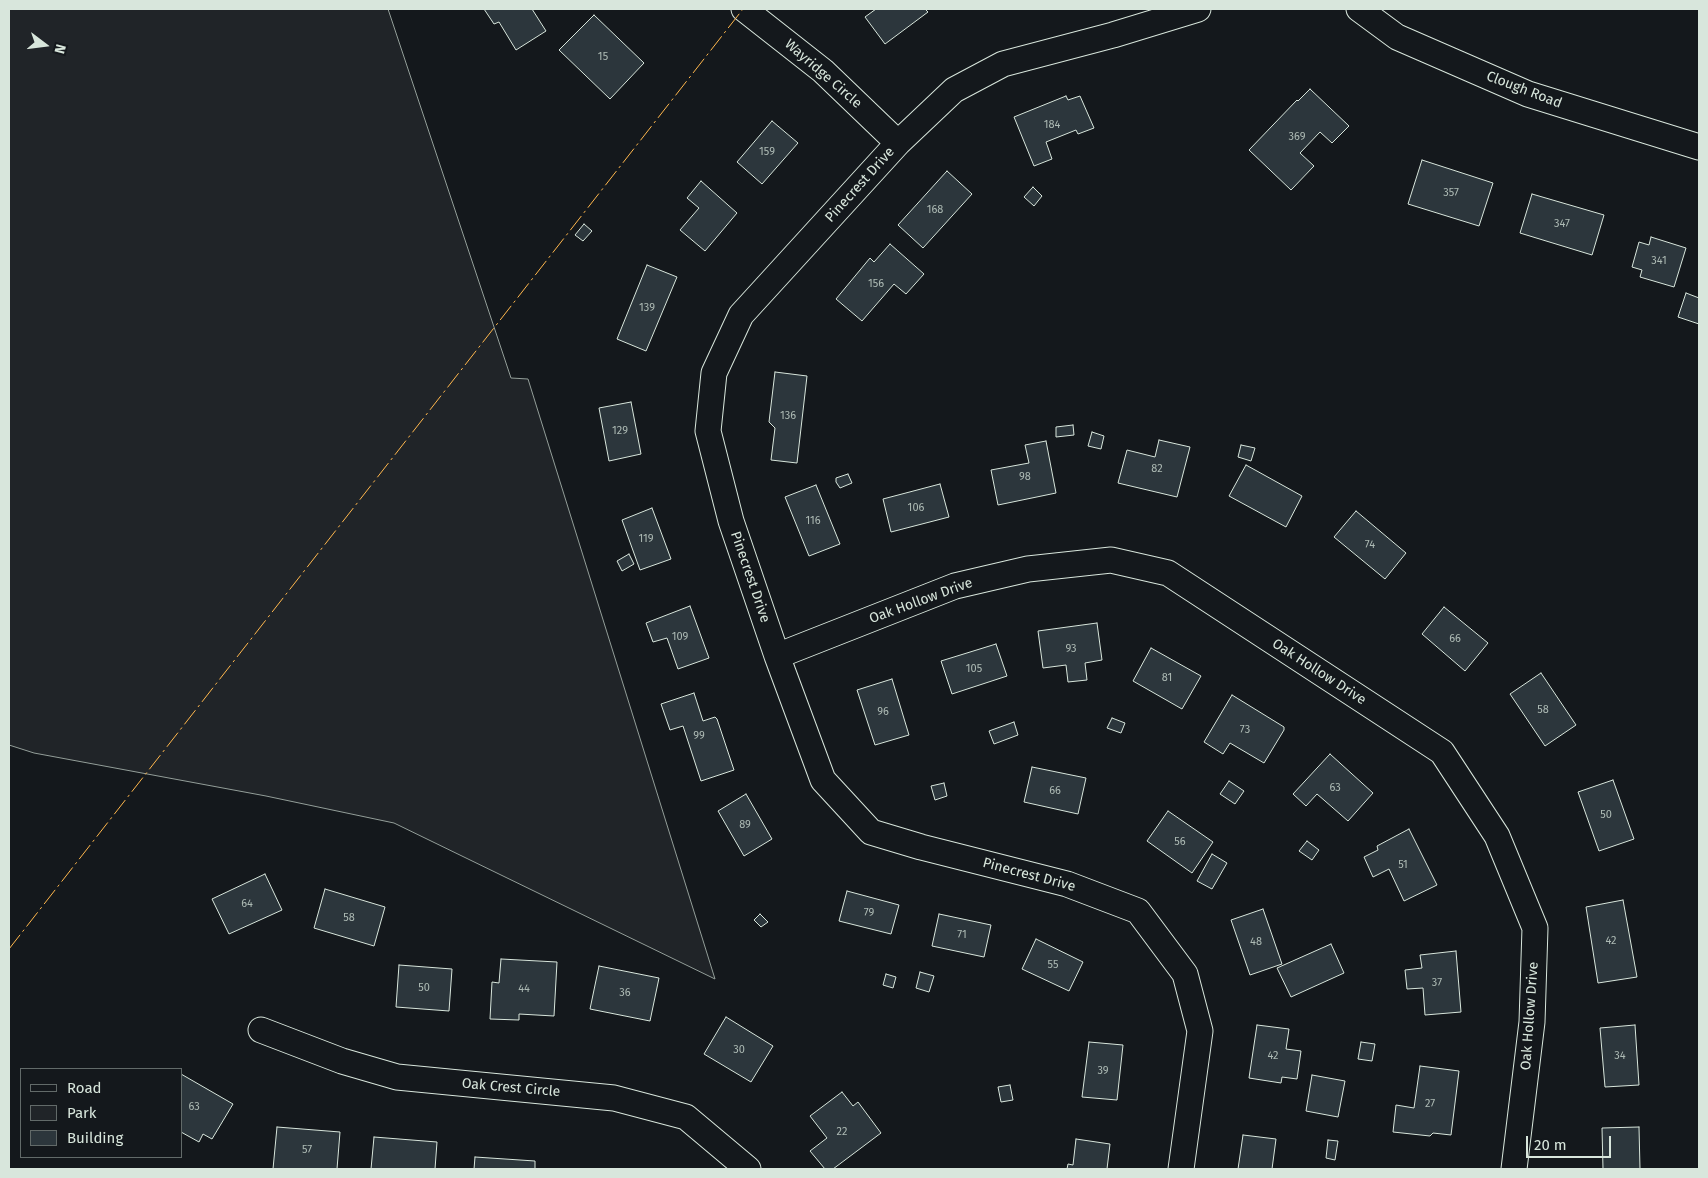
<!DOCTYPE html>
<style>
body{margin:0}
#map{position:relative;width:1708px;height:1178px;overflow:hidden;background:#14181c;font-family:"Fira Sans",sans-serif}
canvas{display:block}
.frame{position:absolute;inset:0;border:10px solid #d8e6dc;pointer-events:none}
.legend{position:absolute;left:20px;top:1068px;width:162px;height:90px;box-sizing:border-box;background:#14181c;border:1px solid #626a69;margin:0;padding:6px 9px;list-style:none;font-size:15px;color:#d8e6dc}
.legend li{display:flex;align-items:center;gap:10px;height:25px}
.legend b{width:25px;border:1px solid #626a69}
.north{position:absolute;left:20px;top:20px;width:50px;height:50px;-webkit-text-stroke:4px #14181c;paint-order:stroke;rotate:105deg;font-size:14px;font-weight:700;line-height:20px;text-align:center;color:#d8e6dc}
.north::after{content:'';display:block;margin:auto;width:18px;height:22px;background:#d8e6dc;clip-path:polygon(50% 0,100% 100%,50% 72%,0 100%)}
.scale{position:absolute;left:1526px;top:1136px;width:85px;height:22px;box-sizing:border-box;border:2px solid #d8e6dc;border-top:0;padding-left:6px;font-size:15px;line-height:18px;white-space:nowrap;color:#d8e6dc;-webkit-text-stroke:4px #14181c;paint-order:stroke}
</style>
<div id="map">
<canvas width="1708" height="1178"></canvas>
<div class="frame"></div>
<ul class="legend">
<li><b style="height:6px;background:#14181c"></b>Road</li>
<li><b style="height:14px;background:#202428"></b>Park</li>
<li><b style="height:14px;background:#2c363c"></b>Building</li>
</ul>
<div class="north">N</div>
<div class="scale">20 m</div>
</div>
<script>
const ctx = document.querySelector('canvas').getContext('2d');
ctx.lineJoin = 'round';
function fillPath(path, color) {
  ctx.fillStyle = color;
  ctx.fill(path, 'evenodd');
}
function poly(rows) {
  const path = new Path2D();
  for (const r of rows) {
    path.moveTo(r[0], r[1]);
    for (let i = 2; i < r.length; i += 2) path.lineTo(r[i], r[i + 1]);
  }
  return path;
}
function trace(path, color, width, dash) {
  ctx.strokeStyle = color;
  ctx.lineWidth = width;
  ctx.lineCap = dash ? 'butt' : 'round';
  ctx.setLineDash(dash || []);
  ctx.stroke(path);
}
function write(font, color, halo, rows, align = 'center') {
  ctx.font = font + ' "Fira Sans",sans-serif';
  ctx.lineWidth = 4;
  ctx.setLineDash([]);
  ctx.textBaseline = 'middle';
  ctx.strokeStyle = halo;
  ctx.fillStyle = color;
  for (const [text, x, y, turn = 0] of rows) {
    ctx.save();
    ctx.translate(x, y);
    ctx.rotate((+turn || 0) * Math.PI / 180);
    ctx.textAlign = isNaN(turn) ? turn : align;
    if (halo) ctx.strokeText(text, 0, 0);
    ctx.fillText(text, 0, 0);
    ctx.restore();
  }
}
const green = poly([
 [9,9,388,9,511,378,528,379,715,979,394,823,266,796,34,753,9,745,9,9]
]);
const building = poly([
 [484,9,532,9,546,31,516,50,499,22,494,24,484,9],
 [876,9,925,9,928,12,885,44,865,17,876,9],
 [594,15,644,63,610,99,559,50,594,15],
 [1310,89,1349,126,1332,143,1320,132,1300,153,1314,166,1291,190,1249,150,1297,100,1298,101,1310,89],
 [1066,96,1068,100,1080,96,1094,128,1078,134,1076,130,1046,142,1052,159,1034,166,1014,117,1066,96],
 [772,121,798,143,762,184,737,162,772,121],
 [1422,160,1493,183,1479,226,1408,204,1422,160],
 [947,171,972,194,923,248,898,225,947,171],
 [701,181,737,213,705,251,680,230,699,208,687,198,701,181],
 [1033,187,1042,196,1034,206,1024,197,1033,187],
 [1532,194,1604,215,1592,255,1520,233,1532,194],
 [584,224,592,231,583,241,575,235,584,224],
 [1651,237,1686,248,1674,287,1640,277,1642,270,1632,267,1639,242,1649,245,1651,237],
 [890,244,924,274,906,294,894,284,862,321,836,299,870,258,874,262,890,244],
 [647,265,677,277,646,351,617,339,647,265],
 [1686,293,1699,298,1699,324,1678,317,1686,293],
 [775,372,807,376,797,463,771,460,775,428,769,422,775,372],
 [631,402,641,454,609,461,599,408,631,402],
 [1073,425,1074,435,1056,437,1056,427,1073,425],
 [1092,432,1104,436,1101,449,1088,446,1092,432],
 [1159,440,1190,447,1177,497,1118,483,1127,450,1155,457,1159,440],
 [1046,441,1056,493,998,505,991,470,1029,463,1025,445,1046,441],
 [1241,445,1255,448,1251,461,1238,457,1241,445],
 [1246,465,1302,496,1286,527,1229,496,1246,465],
 [848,474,852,483,840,488,836,482,836,478,848,474],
 [940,484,949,517,891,532,883,499,940,484],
 [816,485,840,544,809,556,785,497,816,485],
 [652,508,671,559,640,570,622,520,652,508],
 [1356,511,1406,553,1385,579,1334,537,1356,511],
 [629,554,634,564,622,571,617,561,629,554],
 [690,606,709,658,678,669,667,638,653,642,646,623,690,606],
 [1444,607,1488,643,1465,671,1422,634,1444,607],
 [1097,623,1102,660,1085,663,1087,680,1068,682,1066,665,1043,668,1038,631,1097,623],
 [996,644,1007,676,952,694,941,661,996,644],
 [1151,648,1201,676,1182,709,1133,681,1151,648],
 [1541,673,1576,725,1545,746,1510,694,1541,673],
 [892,679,909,735,875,745,857,690,892,679],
 [694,693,703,721,715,717,717,719,734,770,701,781,683,726,670,730,661,704,694,693],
 [1232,695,1284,727,1284,730,1264,763,1230,743,1223,754,1204,742,1232,695],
 [1112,718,1125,723,1121,733,1107,728,1112,718],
 [1014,722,1018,735,994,744,989,731,1014,722],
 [1330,754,1373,793,1348,821,1317,794,1306,806,1293,794,1330,754],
 [1032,767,1086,778,1078,814,1024,802,1032,767],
 [1613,780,1634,839,1599,851,1578,792,1613,780],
 [1229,781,1244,791,1235,804,1220,794,1229,781],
 [944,783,947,796,935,800,931,786,944,783],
 [746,794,772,839,744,856,718,811,746,794],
 [1168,811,1213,842,1192,873,1147,841,1168,811],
 [1409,829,1437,885,1404,901,1389,869,1373,877,1364,857,1378,850,1377,846,1409,829],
 [1307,841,1319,850,1312,860,1299,851,1307,841],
 [1212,854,1227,863,1212,889,1197,881,1212,854],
 [265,874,282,910,229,934,212,899,265,874],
 [325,889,385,907,374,946,314,928,325,889],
 [847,891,899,905,891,934,839,921,847,891],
 [1623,900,1637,977,1598,983,1586,907,1623,900],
 [1263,909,1282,964,1250,975,1231,920,1263,909],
 [760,914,768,922,761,927,754,920,760,914],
 [939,914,991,925,984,957,932,946,939,914],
 [1036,939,1083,962,1069,991,1022,969,1036,939],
 [1331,944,1344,973,1291,997,1277,968,1331,944],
 [1456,951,1461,1012,1425,1015,1423,988,1407,989,1405,970,1422,968,1420,955,1456,951],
 [501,959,557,962,554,1016,519,1014,519,1020,490,1019,492,982,499,983,501,959],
 [399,965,452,969,449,1011,396,1007,399,965],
 [599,966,659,978,650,1021,590,1009,599,966],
 [920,972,934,976,929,992,916,988,920,972],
 [886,974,896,977,893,988,883,985,886,974],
 [726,1017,773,1046,751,1082,704,1054,726,1017],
 [1257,1025,1289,1029,1286,1049,1301,1051,1297,1079,1282,1077,1281,1083,1249,1078,1257,1025],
 [1635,1025,1639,1085,1605,1087,1600,1028,1635,1025],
 [1089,1042,1123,1045,1117,1100,1082,1097,1089,1042],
 [1361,1042,1375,1044,1372,1061,1358,1059,1361,1042],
 [1420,1066,1459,1071,1451,1135,1433,1133,1430,1136,1393,1132,1396,1105,1414,1108,1420,1066],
 [181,1074,233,1104,212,1139,203,1134,199,1142,181,1132,181,1074],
 [1312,1075,1345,1081,1338,1117,1306,1111,1312,1075],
 [1010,1085,1013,1100,1001,1102,998,1087,1010,1085],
 [842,1092,853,1106,858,1102,881,1133,833,1169,825,1169,810,1151,827,1138,810,1116,842,1092],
 [277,1127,340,1132,337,1169,273,1169,277,1127],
 [1639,1127,1640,1169,1603,1169,1602,1128,1639,1127],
 [1243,1135,1276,1139,1272,1169,1238,1169,1243,1135],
 [374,1137,437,1142,435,1169,371,1169,374,1137],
 [1076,1139,1110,1144,1107,1169,1067,1169,1068,1164,1073,1165,1076,1139],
 [1328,1140,1338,1141,1335,1160,1326,1158,1328,1140],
 [475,1157,535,1161,535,1169,474,1169,475,1157]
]);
const street = poly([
 [744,9,823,71,898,143],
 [1359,9,1397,37,1528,94,1699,147],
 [777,656,955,586,1028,569,1111,560,1168,573,1442,752,1497,836,1535,928,1532,1022,1514,1169],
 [261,1030,342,1061,397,1077,614,1098,686,1117,748,1169],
 [1181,1169,1200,1031,1185,974,1138,911,1067,884,921,847,871,832,823,780,777,656,731,521,708,431,714,373,741,315,898,143,954,90,1003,64,1113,35,1198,9]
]);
const power = poly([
 [9,949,743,9]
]);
const numberNames = [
 ["15",603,57],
 ["184",1052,125],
 ["369",1297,137],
 ["159",767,152],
 ["357",1451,193],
 ["168",935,210],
 ["347",1562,224],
 ["341",1659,261],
 ["156",876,284],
 ["139",647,308],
 ["136",788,416],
 ["129",620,431],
 ["82",1157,469],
 ["98",1025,477],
 ["106",916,508],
 ["116",813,521],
 ["119",646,539],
 ["74",1370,545],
 ["109",680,637],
 ["66",1455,639],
 ["93",1071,649],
 ["105",974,669],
 ["81",1167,678],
 ["58",1543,710],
 ["96",883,712],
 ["73",1245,730],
 ["99",699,736],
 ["63",1335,788],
 ["66",1055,791],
 ["50",1606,815],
 ["89",745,825],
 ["56",1180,842],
 ["51",1403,865],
 ["64",247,904],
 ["79",869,913],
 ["58",349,918],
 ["71",962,935],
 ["42",1611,941],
 ["48",1256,942],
 ["55",1053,965],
 ["37",1437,983],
 ["50",424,988],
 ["44",524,989],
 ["36",625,993],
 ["30",739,1050],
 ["42",1273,1056],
 ["34",1620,1056],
 ["39",1103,1071],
 ["27",1430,1104],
 ["63",194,1107],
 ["22",842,1132],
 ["57",307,1150]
];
const streetNames = [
 ["Wayridge Circle",823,74,41],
 ["Clough Road",1524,90,21],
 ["Pinecrest Drive",860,185,-48],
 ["Pinecrest Drive",750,577,71],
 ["Oak Hollow Drive",921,601,-20],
 ["Oak Hollow Drive",1319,672,33],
 ["Pinecrest Drive",1029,875,15],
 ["Oak Hollow Drive",1530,1016,-86],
 ["Oak Crest Circle",511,1088,5]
];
fillPath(green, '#202428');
trace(green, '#939e99', 1);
fillPath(building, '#2c363c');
trace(building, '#d8e6dc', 1);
trace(street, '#d8e6dc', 27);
trace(street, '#14181c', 25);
trace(power, '#ffb74d', 1, [18, 4, 2.5, 4]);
write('11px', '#adbab4', null, numberNames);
write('14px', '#d8e6dc', '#14181c', streetNames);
</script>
